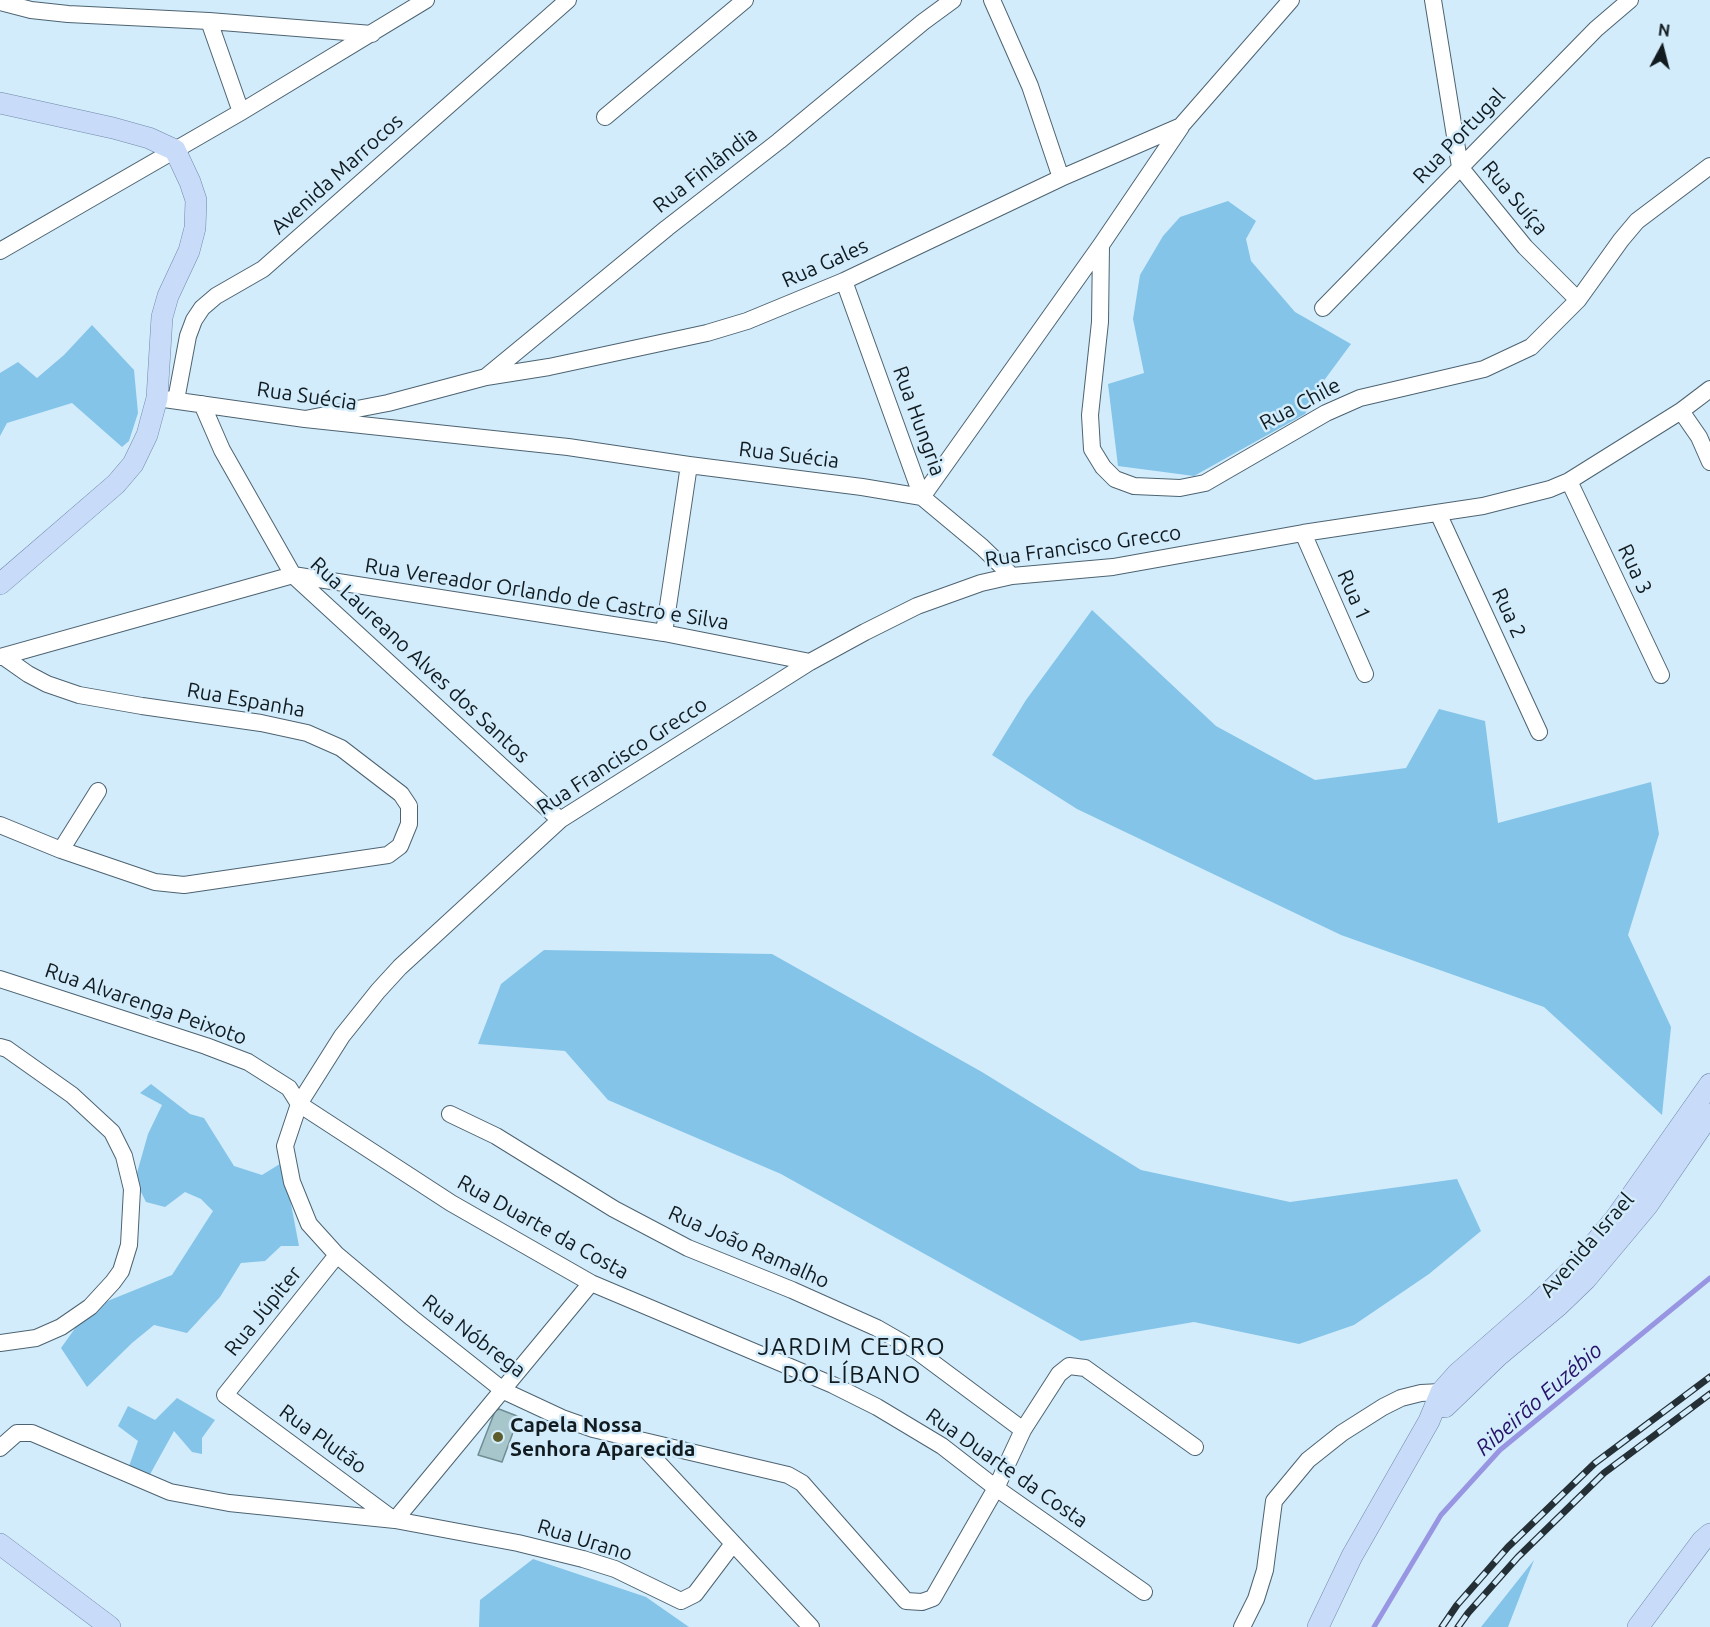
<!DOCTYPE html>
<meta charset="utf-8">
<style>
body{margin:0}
#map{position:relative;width:1710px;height:1627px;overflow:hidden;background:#d2ecfb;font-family:Ubuntu,sans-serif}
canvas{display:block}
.north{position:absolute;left:1632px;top:18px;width:60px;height:60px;-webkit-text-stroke:4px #d2ecfb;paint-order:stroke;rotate:7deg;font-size:16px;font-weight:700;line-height:24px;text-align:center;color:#111b20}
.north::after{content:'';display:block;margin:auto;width:21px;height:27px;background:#111b20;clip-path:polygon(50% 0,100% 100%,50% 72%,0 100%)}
</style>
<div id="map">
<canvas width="1710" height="1627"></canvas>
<div class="north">N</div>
</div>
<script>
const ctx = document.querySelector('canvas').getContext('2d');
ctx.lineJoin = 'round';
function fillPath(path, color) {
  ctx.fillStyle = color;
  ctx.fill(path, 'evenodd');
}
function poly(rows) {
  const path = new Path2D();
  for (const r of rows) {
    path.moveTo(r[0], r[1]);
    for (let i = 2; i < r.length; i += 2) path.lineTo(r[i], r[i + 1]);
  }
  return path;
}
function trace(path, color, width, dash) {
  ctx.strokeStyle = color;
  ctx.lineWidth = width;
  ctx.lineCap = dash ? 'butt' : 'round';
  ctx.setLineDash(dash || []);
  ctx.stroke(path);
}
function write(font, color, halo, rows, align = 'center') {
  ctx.font = font + ' Ubuntu,sans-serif';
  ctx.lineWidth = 5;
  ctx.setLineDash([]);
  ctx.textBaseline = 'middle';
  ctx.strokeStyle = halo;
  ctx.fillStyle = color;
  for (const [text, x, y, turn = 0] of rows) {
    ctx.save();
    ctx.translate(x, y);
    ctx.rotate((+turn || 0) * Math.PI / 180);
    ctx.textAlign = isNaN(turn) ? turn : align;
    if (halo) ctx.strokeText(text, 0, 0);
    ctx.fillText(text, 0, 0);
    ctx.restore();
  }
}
const green = poly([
 [1228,201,1256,221,1246,239,1251,261,1295,312,1351,344,1317,390,1305,414,1194,476,1118,466,1108,384,1144,373,1133,319,1140,275,1163,236,1180,217],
 [92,325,134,370,138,413,129,441,122,447,72,403,7,423,0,436,0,373,18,362,37,378,64,355],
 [1092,610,1216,726,1315,780,1406,768,1439,709,1485,721,1498,823,1651,782,1659,834,1628,935,1671,1027,1662,1115,1544,1007,1341,935,1077,809,992,755,1026,700],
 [544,950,772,954,982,1072,1141,1170,1290,1202,1457,1179,1481,1231,1429,1274,1354,1325,1299,1344,1194,1322,1081,1341,781,1174,608,1100,565,1051,478,1044,501,984],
 [151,1084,190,1114,204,1118,234,1166,262,1175,283,1162,299,1246,281,1246,265,1261,241,1263,220,1297,187,1333,154,1325,132,1343,87,1387,61,1348,86,1313,110,1300,172,1275,213,1211,201,1199,185,1192,165,1207,146,1202,135,1180,148,1134,162,1105,140,1093],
 [177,1398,215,1420,202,1438,202,1454,192,1452,174,1431,148,1478,128,1469,138,1441,118,1426,128,1406,155,1420],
 [533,1559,646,1597,689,1627,479,1627,480,1600],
 [1534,1560,1508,1627,1481,1627]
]);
const stream = poly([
 [1374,1627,1441,1515,1500,1450,1710,1278]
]);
const building = poly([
 [499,1409,517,1416,518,1419,502,1462,478,1455,495,1411,499,1409]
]);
const minor = poly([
 [992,0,1030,86,1061,178],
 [1433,0,1460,167,1525,247,1578,300],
 [0,2,31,10,68,14,209,21,372,34],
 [209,21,241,112],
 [605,117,745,0],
 [1101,245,1100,322,1090,415,1092,449,1103,467,1115,479,1134,486,1180,488,1205,483,1326,413,1360,398,1484,369,1531,347,1578,300,1621,240,1637,221,1710,166],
 [0,251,241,112,426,0],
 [844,281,922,497,982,547,1012,576],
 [1323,308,1596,29,1630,0],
 [487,376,667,228,779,141,923,22,953,0],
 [157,398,305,419,568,447,689,465,862,487,922,497],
 [176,400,188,336,194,320,202,308,216,296,263,269,568,0],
 [202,404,222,450,293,575,560,820],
 [1681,411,1699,437,1710,462],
 [305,419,388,403,486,377,549,367,707,333,747,321,844,281,1061,178,1181,126,1291,0],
 [1569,481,1661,675],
 [922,497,1101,245,1181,127],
 [1438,513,1539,732],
 [1303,533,1365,674],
 [664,633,689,465],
 [0,657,293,575,664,633,810,662],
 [0,825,61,850,155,882,184,885,388,855,400,846,409,824,409,806,401,794,341,748,307,733,261,723,142,706,79,695,47,684,28,674,4,657],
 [61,850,98,791],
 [0,979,206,1046,248,1062,289,1088,299,1104,451,1203,591,1283,833,1385,877,1407,942,1446,996,1488,1144,1592],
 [0,1047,7,1049,72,1095,112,1132,124,1156,132,1189,129,1245,121,1271,113,1282,90,1307,61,1327,36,1338,0,1343],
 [450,1114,496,1136,614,1209,688,1248,792,1290,877,1328,917,1351,1023,1430],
 [337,1255,225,1395,394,1520],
 [637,1440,811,1627],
 [1195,1447,1085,1368,1069,1366,1059,1374,1023,1430,996,1488,933,1598,922,1602,906,1601,802,1483,788,1475,593,1429,562,1418,504,1391,412,1318,337,1255,309,1224,292,1182,285,1146,299,1104,342,1036,378,991,400,967,560,820,810,662,865,632,917,606,981,583,1012,576,1113,567,1303,533,1483,506,1550,489,1569,481,1681,411,1710,389],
 [0,1448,17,1433,32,1433,170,1492,229,1503,395,1520,518,1543,583,1559,615,1569,681,1601,695,1594,732,1545],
 [395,1520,591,1283],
 [1242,1627,1256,1599,1265,1570,1274,1501,1308,1460,1342,1433,1383,1407,1401,1398,1421,1393,1441,1392,1450,1395]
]);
const major = poly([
 [0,103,113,128,149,138,175,150,190,182,196,200,195,228,189,251,168,296,162,317,157,398,147,435,133,464,116,484,0,584],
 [1445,1407,1498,1356,1558,1306,1586,1279,1647,1206,1710,1114],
 [0,1544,110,1627],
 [1318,1627,1352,1556,1429,1421,1441,1392,1457,1374,1538,1303,1574,1268,1615,1219,1710,1084],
 [1638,1627,1702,1541,1710,1534]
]);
const rail = poly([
 [1442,1627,1457,1605,1508,1547,1595,1463,1710,1377],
 [1458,1627,1468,1613,1518,1557,1604,1473,1710,1394]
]);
const markers = [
 [498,1437,6,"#5c5d2a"]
];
const streetNames = [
 ["Rua Portugal",1459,136,-46],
 ["Rua Finlândia",705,170,-38],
 ["Avenida Marrocos",337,174,-42],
 ["Rua Suíça",1515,198,50],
 ["Rua Gales",825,263,-24],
 ["Rua Suécia",307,396,8],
 ["Rua Chile",1300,404,-28],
 ["Rua Hungria",919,421,70],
 ["Rua Suécia",789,455,7],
 ["Rua Francisco Grecco",1083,546,-8],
 ["Rua 3",1635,569,65],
 ["Rua Vereador Orlando de Castro e Silva",547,594,9],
 ["Rua 1",1354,595,66],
 ["Rua 2",1509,613,65],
 ["Rua Laureano Alves dos Santos",420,660,43],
 ["Rua Espanha",246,700,10],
 ["Rua Francisco Grecco",622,756,-33],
 ["Rua Alvarenga Peixoto",146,1004,19],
 ["Rua Duarte da Costa",543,1227,29],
 ["Avenida Israel",1587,1245,-49],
 ["Rua João Ramalho",749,1247,24],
 ["Rua Júpiter",263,1311,-51],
 ["Rua Nóbrega",474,1336,37],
 ["Rua Plutão",323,1439,36],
 ["Rua Duarte da Costa",1007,1468,35],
 ["Rua Urano",585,1540,17]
];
const poiNames = [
 ["Capela Nossa",510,1425],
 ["Senhora Aparecida",510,1449]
];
const waterNames = [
 ["Ribeirão Euzébio",1539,1399,-41]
];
const quarterNames = [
 ["JARDIM CEDRO",852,1347],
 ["DO LÍBANO",852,1375]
];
fillPath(green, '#84c4e9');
trace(stream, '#9896e2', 5);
fillPath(building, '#a7c6cb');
trace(building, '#6f8d92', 1.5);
trace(minor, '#4d6371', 18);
trace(major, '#7088aa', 22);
trace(minor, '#fff', 16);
trace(major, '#c8dbf8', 21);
trace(rail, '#243036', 7);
trace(rail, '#d2ecfb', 4.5, [14]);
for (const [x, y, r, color] of markers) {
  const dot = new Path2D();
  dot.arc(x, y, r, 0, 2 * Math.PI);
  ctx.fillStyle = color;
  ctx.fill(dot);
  trace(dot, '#d2ecfb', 2);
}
write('21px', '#111b20', '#d2ecfb', streetNames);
write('bold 21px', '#111b20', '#d2ecfb', poiNames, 'left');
write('italic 22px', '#27126a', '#d2ecfb', waterNames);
ctx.letterSpacing = '1.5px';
write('24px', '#111b20', '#d2ecfb', quarterNames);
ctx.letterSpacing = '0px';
</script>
